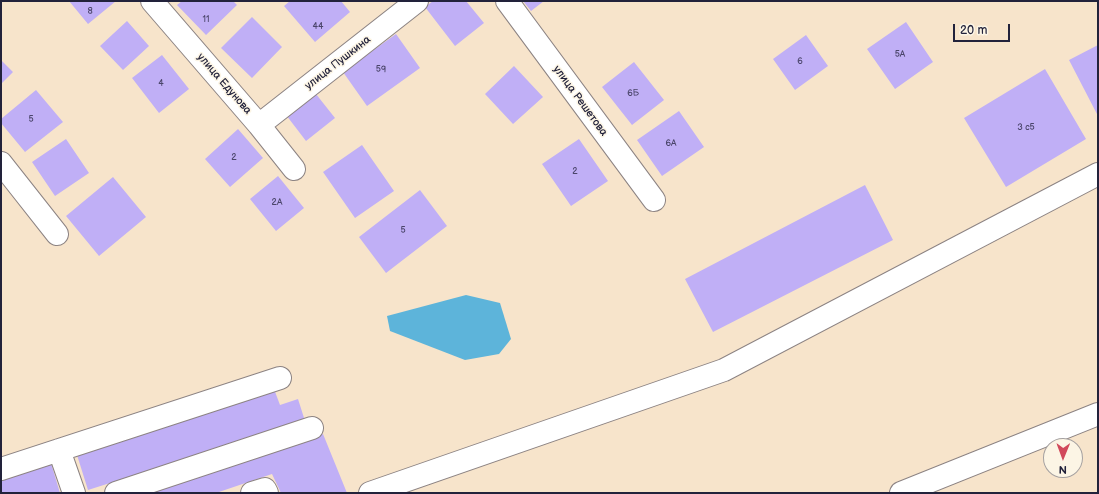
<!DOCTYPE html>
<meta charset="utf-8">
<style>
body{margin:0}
#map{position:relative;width:1099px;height:494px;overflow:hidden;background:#f7e4cb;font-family:"Balsamiq Sans",sans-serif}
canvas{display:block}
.frame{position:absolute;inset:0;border:2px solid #22223b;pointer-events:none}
.north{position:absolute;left:1043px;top:438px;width:40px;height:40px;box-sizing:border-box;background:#fcf5e5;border:1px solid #a5a1a1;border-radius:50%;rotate:181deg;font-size:11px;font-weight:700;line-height:16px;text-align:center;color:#22223b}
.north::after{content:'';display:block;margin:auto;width:14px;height:18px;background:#d1495b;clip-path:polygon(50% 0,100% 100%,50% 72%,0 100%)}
.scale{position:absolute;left:953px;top:24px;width:57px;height:18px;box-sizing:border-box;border:2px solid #22223b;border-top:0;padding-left:5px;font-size:12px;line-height:14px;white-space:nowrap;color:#22223b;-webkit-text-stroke:3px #fcf5e5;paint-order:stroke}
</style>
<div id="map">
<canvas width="1099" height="494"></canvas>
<div class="frame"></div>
<div class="north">N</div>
<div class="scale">20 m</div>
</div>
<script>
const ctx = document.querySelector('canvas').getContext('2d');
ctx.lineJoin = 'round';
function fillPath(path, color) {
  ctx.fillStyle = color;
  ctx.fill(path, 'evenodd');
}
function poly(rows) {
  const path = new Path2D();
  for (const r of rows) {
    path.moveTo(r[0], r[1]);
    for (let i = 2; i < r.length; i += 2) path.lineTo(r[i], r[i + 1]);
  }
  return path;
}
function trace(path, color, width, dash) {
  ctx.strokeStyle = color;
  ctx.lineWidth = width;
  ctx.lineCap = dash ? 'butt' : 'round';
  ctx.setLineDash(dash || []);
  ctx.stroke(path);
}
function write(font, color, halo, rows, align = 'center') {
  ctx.font = font + ' "Balsamiq Sans",sans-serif';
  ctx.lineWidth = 3;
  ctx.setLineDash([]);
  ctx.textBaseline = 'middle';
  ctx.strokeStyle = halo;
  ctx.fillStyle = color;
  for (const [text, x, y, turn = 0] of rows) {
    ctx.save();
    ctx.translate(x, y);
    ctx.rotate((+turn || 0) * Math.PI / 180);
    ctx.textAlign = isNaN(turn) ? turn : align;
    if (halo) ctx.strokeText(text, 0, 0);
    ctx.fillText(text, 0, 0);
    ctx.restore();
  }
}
const water = poly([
 [466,295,500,303,511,339,499,354,465,360,390,331,387,316]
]);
const building = poly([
 [69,1,116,1,88,24],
 [182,1,233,1,237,5,206,35,177,5],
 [290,1,341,1,350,12,315,42,284,6],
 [433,1,466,1,484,23,455,46,425,7],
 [523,1,544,1,531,11],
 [252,17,282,47,252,78,221,48],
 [127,21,149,46,123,70,100,46],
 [906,22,933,62,895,89,867,49],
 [396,34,420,68,367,106,343,72],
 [806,35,828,66,795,90,773,59],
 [1098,45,1098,116,1069,60],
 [162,55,189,89,159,113,132,78],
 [1,60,13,72,1,84],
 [634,62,664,100,632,125,602,87],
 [514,66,543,97,513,124,485,94],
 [1045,69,1086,139,1006,187,964,118],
 [312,89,335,118,306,141,283,111],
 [36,90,63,122,25,152,1,123,1,119],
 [679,111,704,147,662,176,637,140],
 [238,129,263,158,230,187,205,159],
 [66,139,89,173,55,196,32,162],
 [579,139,608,181,571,206,542,164],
 [362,145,394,191,355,218,323,172],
 [278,176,304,208,276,231,250,199],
 [113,177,146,217,99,256,66,216],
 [865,185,893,240,713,332,685,279],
 [420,190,447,226,386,273,359,237],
 [274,389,280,405,298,399,305,421,88,490,77,455],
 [323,434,347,493,281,493,272,474,216,493,147,493],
 [51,463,60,493,1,493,1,479]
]);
const minor = poly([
 [152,1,259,125,294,169],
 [507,1,654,200],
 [259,125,417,1],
 [1,163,57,234],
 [59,450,74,493],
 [1,469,280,378],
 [116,493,312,428],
 [252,493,265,489,267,493],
 [370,493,724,370,1098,174],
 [901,493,1098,414]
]);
const numberNames = [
 ["8",90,12],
 ["11",206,20],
 ["44",318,27],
 ["5А",900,55],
 ["6",800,62],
 ["59",381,70],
 ["4",161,84],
 ["6Б",633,94],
 ["5",31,120],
 ["3 с5",1026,128],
 ["6А",671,144],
 ["2",234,158],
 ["2",575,172],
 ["2А",277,203],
 ["5",403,231]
];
const streetNames = [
 ["улица Пушкина",338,63,-38],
 ["улица Едунова",224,84,49],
 ["улица Решетова",580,101,54]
];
fillPath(water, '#5db4da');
fillPath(building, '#c0aff6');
trace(minor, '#8c8383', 24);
trace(minor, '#fff', 22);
write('9px', '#4a456a', null, numberNames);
write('11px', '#22223b', '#fcf5e5', streetNames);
</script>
